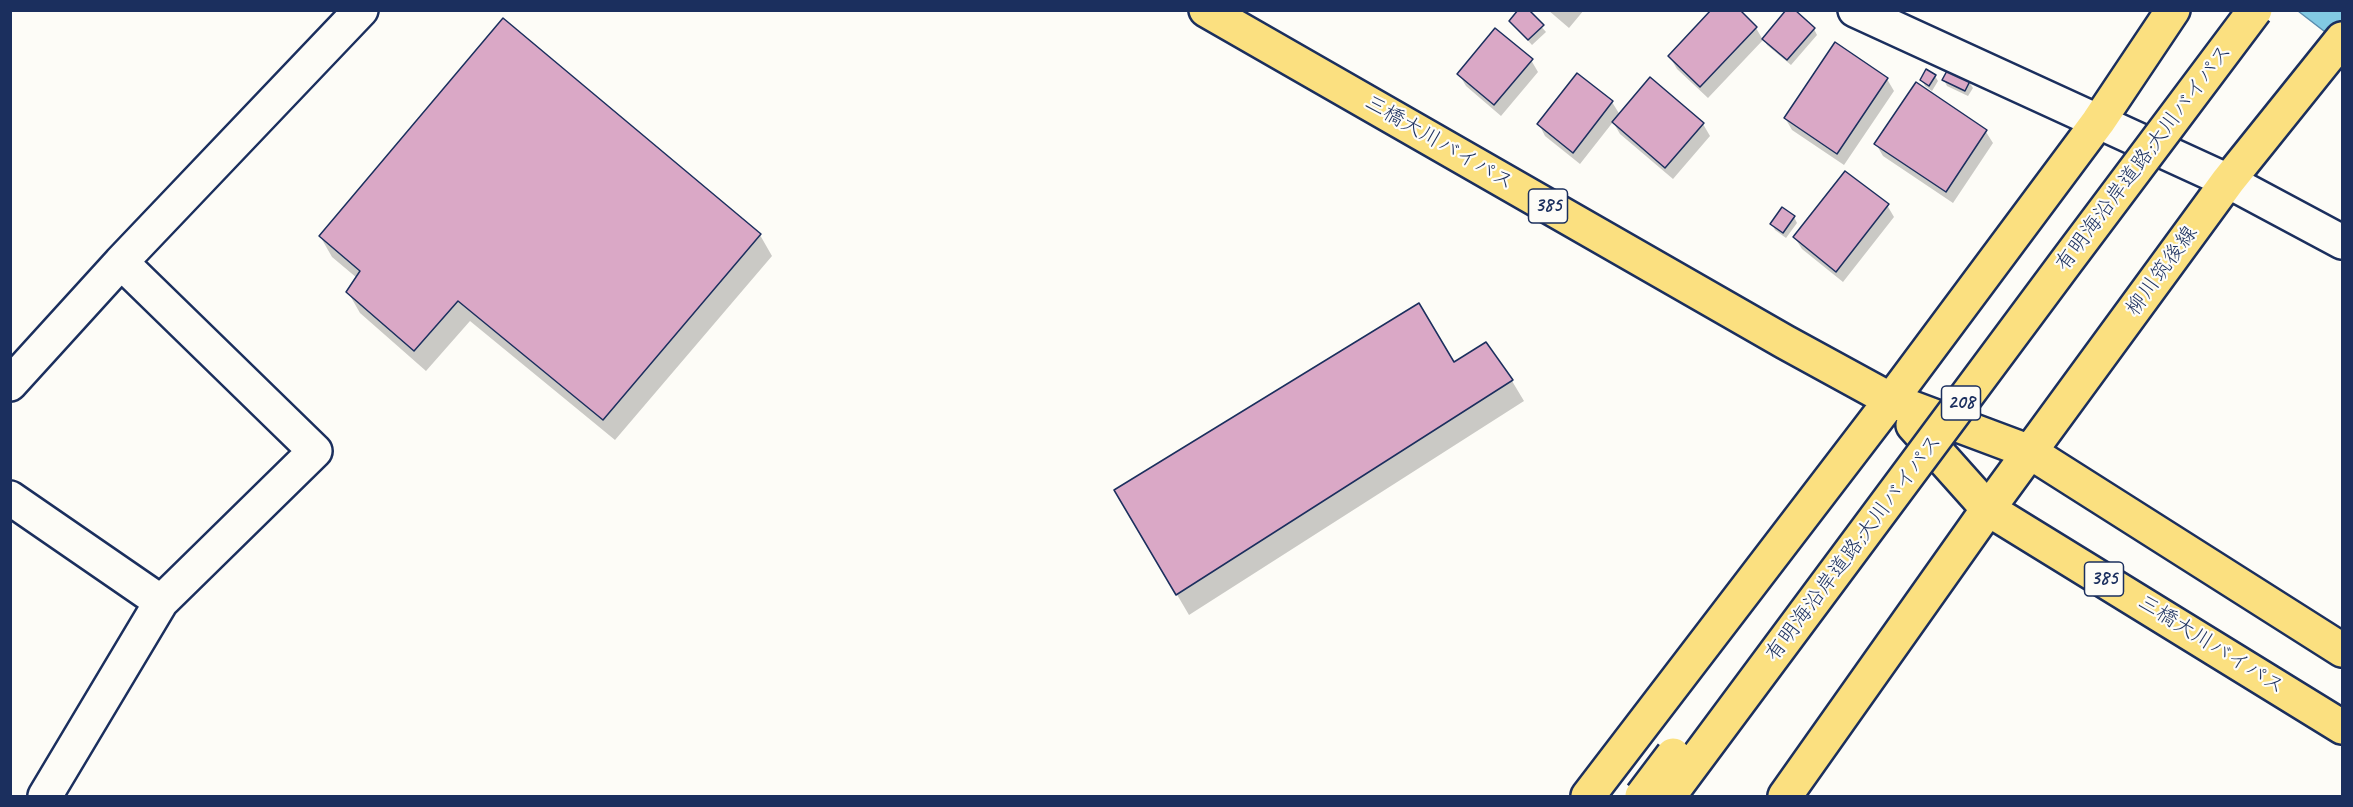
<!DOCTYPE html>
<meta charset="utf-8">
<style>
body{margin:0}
#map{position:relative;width:2353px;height:807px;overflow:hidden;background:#fdfcf7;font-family:Caveat,sans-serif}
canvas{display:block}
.frame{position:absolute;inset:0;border:12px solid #1b2f5e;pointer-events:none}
</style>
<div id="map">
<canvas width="2353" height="807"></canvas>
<div class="frame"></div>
</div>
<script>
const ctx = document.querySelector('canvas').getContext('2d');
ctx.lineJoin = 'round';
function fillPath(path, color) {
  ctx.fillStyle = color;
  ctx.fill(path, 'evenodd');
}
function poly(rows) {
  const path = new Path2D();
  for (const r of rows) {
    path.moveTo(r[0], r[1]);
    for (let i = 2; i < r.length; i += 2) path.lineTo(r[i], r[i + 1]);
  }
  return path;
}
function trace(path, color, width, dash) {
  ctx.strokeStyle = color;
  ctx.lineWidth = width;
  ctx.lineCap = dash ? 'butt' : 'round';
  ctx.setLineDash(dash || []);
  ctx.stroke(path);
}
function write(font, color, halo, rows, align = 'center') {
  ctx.font = font + ' Caveat,"Klee One",sans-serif';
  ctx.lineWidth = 4.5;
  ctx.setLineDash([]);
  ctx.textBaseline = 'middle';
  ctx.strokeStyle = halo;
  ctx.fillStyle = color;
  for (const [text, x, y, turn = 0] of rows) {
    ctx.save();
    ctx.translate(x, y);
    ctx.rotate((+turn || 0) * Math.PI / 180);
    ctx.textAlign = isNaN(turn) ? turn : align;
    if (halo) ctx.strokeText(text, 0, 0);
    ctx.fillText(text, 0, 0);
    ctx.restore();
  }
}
const water = poly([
 [2298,11,2342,11,2342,45,2298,11]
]);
const shadow = poly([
 [1527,10,1546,32,1532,45,1510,21],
 [1548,10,1584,10,1569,28],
 [1756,28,1763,40,1708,98,1677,69,1670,57],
 [1814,29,1817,35,1791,65,1767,45,1764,39],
 [1531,60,1538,72,1501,116,1466,86,1459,74],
 [1935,76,1938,81,1932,91,1925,86,1922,80],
 [1887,79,1894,91,1844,165,1792,130,1785,118],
 [1944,80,1969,82,1973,88,1968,96,1947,86],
 [1916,85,1986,132,1993,143,1953,203,1883,156,1876,144],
 [1612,102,1620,115,1703,124,1710,136,1673,179,1620,134,1613,122,1580,164,1545,136,1539,124],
 [1887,205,1894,217,1843,282,1802,249,1795,238],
 [1794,217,1797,223,1786,238,1775,230,1772,224],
 [760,235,772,256,615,440,470,321,426,371,360,313,348,292,357,278,332,257,320,236],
 [1485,344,1512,381,1524,401,1189,615,1116,491,1453,364]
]);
const building = poly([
 [1518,10,1529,10,1544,25,1528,40,1509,21,1518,10],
 [1711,10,1740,10,1757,27,1700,87,1668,56,1711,10],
 [1786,10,1795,10,1815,28,1787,60,1762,39,1786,10],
 [503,18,761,234,603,420,458,301,414,351,346,292,360,271,319,236,503,18],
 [1495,28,1533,59,1494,105,1457,74,1495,28],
 [1835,42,1888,78,1837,154,1784,118,1835,42],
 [1926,69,1936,75,1929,86,1920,80,1926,69],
 [1948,69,1970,81,1965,91,1942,80,1948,69],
 [1577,73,1613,101,1573,153,1537,124,1577,73],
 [1650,77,1704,123,1665,168,1612,122,1650,77],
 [1916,82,1987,130,1946,192,1874,144,1916,82],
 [1845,171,1889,204,1836,272,1793,237,1845,171],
 [1782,207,1795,216,1783,233,1770,224,1782,207],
 [1419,303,1454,362,1486,342,1513,380,1176,595,1114,490,1419,303]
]);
const minor = poly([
 [1855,10,2228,181,2342,242],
 [10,384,121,262],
 [10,498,161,602,45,796],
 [161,602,315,451,121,262,361,10]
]);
const major = poly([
 [1891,400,2098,122,2173,10],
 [1988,509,2228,181,2342,39]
]);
const highway = poly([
 [1206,10,1785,342,1891,400,2030,452,2342,650],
 [1913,425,1988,509,2342,727],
 [1588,796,1891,400],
 [1785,796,1988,509]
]);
const highwayBridge = poly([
 [1642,796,1673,755],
 [1669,796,2066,262,2255,10]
]);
const shields = [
 [1548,206,39],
 [1961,403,39],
 [2104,579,39]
];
const shieldNames = [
 ["385",1548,206],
 ["208",1961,403],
 ["385",2104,579]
];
const streetNames = [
 ["三橋大川バイパス",1439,143,30],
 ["有明海沿岸道路;大川バイパス",2144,158,-53],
 ["柳川筑後線",2162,271,-54],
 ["有明海沿岸道路;大川バイパス",1854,548,-53],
 ["三橋大川バイパス",2211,645,32]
];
fillPath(water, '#82cae3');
trace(water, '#598cae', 1.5);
fillPath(shadow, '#0003');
fillPath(building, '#daa8c6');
trace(building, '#1b2f5e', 1.5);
trace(minor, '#1b2f5e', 38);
trace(major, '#1b2f5e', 38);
trace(highway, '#1b2f5e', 38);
trace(minor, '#fdfcf7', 33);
trace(major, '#fbe080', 33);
trace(highway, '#fbe080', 33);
trace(highwayBridge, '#1b2f5e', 38, []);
trace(highwayBridge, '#fbe080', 33);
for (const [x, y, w] of shields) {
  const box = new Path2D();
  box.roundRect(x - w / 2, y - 17, w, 34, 4.5);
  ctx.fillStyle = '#fdfcf7';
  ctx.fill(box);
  trace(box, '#1b2f5e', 1.5);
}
write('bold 20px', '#1b2f5e', null, shieldNames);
write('21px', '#1b2f5e', '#fdfcf7', streetNames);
</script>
